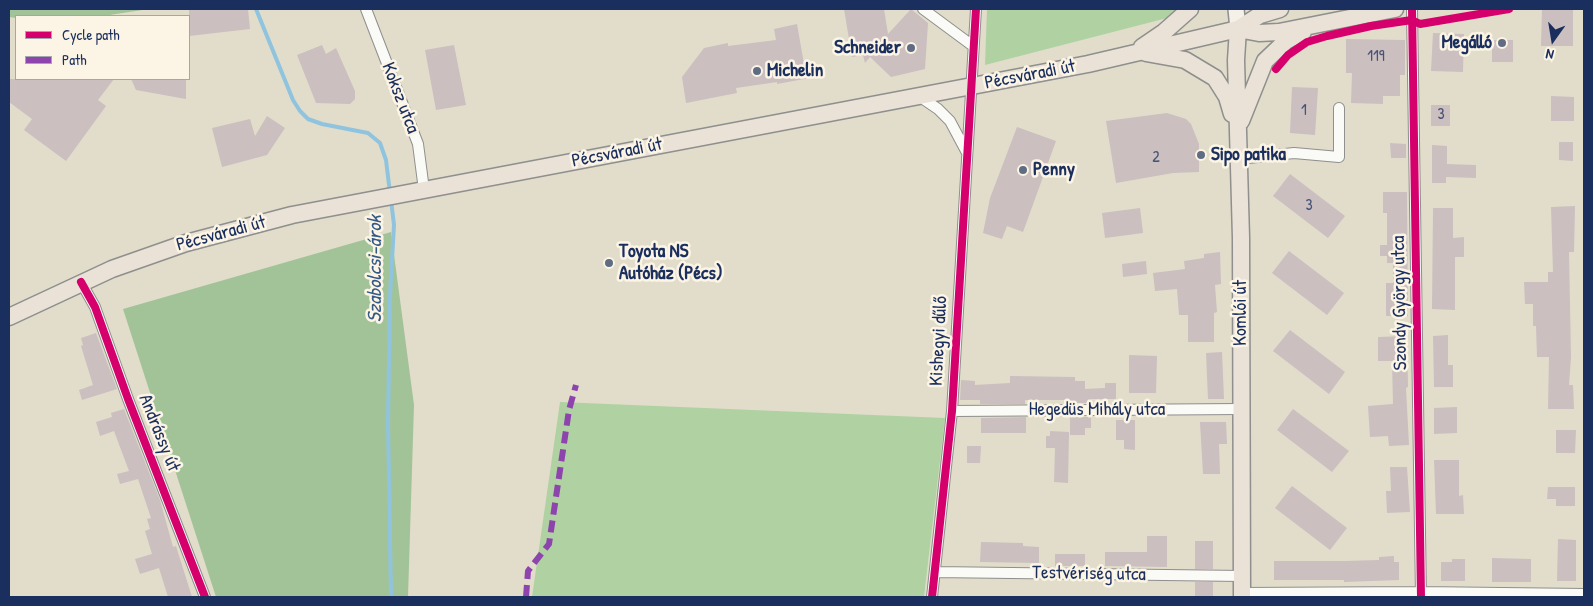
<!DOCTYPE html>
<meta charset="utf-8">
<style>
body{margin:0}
#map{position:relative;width:1593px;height:606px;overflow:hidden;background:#e1ddca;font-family:"Patrick Hand",sans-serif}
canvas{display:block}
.frame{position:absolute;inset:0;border:10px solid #1b2f5e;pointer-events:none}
.legend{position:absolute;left:15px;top:15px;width:175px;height:65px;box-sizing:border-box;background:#fcf5e5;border:1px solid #a2a6af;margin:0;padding:6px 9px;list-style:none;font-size:15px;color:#1b2f5e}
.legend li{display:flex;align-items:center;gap:10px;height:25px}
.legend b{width:25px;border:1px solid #a2a6af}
.north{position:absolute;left:1528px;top:15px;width:50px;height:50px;-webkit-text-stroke:4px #fcf5e5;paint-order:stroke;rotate:193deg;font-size:14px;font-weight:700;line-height:20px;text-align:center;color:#1b2f5e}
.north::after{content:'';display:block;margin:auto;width:18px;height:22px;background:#1b2f5e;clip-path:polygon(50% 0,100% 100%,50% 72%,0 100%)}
</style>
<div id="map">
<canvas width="1593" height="606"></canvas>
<div class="frame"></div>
<ul class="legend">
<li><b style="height:6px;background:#d6006c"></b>Cycle path</li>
<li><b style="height:6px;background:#8e44ad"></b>Path</li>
</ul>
<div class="north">N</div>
</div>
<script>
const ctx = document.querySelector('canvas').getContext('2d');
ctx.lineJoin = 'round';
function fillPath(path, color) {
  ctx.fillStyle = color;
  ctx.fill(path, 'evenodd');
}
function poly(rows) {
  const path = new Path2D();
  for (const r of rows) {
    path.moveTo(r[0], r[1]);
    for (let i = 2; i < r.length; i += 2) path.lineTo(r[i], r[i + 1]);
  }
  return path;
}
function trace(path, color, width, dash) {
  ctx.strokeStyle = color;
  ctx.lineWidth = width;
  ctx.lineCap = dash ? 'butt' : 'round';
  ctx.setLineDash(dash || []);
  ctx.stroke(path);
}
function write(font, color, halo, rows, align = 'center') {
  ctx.font = font + ' "Patrick Hand",sans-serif';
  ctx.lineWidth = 5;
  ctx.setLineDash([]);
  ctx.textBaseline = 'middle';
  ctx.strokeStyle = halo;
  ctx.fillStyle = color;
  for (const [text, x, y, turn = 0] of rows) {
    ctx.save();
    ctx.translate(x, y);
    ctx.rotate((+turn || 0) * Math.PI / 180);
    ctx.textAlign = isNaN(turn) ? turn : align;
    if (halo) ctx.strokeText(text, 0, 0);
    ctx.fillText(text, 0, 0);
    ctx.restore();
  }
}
const green = poly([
 [987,9,1177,9,1171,17,985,65],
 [560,402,945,418,924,597,532,597]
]);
const forest = poly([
 [9,9,149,9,103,16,16,16,16,18,9,17],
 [391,232,414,405,408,597,216,597,123,309]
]);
const stream = poly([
 [256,9,293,100,300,111,308,119,322,124,368,133,380,143,386,160,390,193],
 [391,597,388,423,390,295,394,225,391,200]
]);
const building = poly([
 [198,9,248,9,250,29,189,36,189,10],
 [844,9,884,9,888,34,911,9,928,23,925,69,891,77,870,57,865,63,863,55,852,57],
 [1542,9,1573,9,1573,46,1541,46],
 [797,24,804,64,812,63,815,77,777,84,777,82,736,88,737,93,686,103,682,77,704,48,728,43,728,46,776,40,774,29],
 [1433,33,1464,34,1463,72,1431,71],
 [1346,39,1405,40,1405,75,1400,75,1400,96,1383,96,1383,104,1351,103,1352,73,1346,73],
 [1492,40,1513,40,1513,62,1492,62],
 [322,45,326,54,336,48,355,91,355,99,350,104,316,103,297,55],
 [454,45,466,105,436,110,425,50],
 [9,79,114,79,98,100,106,106,66,161,24,130,32,119,9,102],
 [131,79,186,79,186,99,136,90],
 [1292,87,1318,88,1315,135,1290,133],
 [1551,96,1574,97,1574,121,1551,121],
 [1431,105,1450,105,1450,126,1431,126],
 [1167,113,1186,119,1191,124,1199,144,1199,172,1173,173,1116,183,1106,121],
 [267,116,285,128,267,155,222,167,212,128,250,119,255,136],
 [1017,127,1056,141,1023,232,1007,226,1002,239,983,233,990,198],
 [1559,142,1573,142,1573,161,1559,160],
 [1390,143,1406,144,1406,158,1391,158],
 [1432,145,1447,146,1447,164,1476,165,1476,178,1446,177,1446,183,1432,183],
 [1290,174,1345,216,1328,238,1273,196],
 [1383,192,1407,192,1408,316,1386,316,1386,283,1393,283,1393,263,1387,263,1387,256,1380,256,1380,245,1387,245,1387,213,1383,213],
 [1575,206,1574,252,1569,252,1571,357,1569,385,1573,385,1574,409,1548,409,1549,357,1537,357,1536,326,1533,326,1533,304,1525,304,1524,282,1548,282,1548,272,1553,272,1551,207],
 [1140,208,1143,233,1105,238,1102,213],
 [1433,208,1453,208,1453,238,1464,237,1464,257,1455,257,1455,310,1432,309],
 [1289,251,1344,293,1327,315,1272,273],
 [1220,252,1221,284,1215,285,1217,312,1214,313,1214,342,1188,342,1188,315,1179,315,1177,289,1155,291,1153,273,1185,269,1184,261,1204,258,1204,254],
 [1146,261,1147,274,1123,277,1122,264],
 [1290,330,1345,372,1329,394,1273,351],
 [96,333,117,389,82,400,79,390,93,385,81,346,83,345,81,338],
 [1448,335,1448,365,1453,365,1453,387,1434,387,1433,336],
 [1407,336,1408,387,1406,388,1409,445,1389,446,1388,436,1370,437,1368,406,1393,404,1392,361,1378,361,1378,337],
 [1222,352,1224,399,1208,399,1206,353],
 [1129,355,1157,356,1156,393,1129,393],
 [1010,376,1075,377,1075,381,1085,381,1085,389,1105,388,1105,383,1116,383,1116,399,1091,399,1091,403,1070,403,1070,400,1025,400,1025,404,980,404,980,400,960,400,961,380,975,381,975,385,1010,383],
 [1457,407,1457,433,1434,434,1434,408],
 [124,409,160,500,173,547,176,546,192,597,168,597,159,568,140,574,135,559,152,554,145,531,150,529,147,519,151,518,138,479,120,484,117,474,129,471,114,431,100,436,96,422,112,417,111,413],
 [1293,409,1349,451,1332,472,1277,430],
 [1026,417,1026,433,981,433,981,418],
 [1070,417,1091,417,1091,428,1085,428,1085,435,1070,435],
 [1116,420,1135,420,1135,450,1124,449,1124,440,1116,440],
 [1200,422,1226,422,1227,444,1219,444,1220,474,1203,474],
 [1556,430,1576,430,1575,453,1556,453],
 [1050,431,1069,432,1068,483,1054,482,1055,448,1046,448,1046,436,1050,436],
 [967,446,981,446,980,463,967,463],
 [1434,460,1459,460,1459,496,1463,495,1464,514,1436,514],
 [1390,467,1407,467,1410,512,1387,513,1386,491,1391,491],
 [1292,486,1347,528,1330,550,1275,508],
 [1548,487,1575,487,1575,506,1556,506,1556,499,1547,499],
 [1147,536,1167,536,1167,567,1105,566,1105,552,1147,552],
 [1558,539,1576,540,1576,581,1557,581],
 [1195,541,1213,541,1213,569,1195,569],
 [981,542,1023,543,1023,546,1039,547,1039,563,980,562],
 [1055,554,1085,554,1085,566,1055,566],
 [1394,556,1394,562,1399,562,1399,580,1344,582,1344,580,1274,580,1274,561,1345,561,1379,560,1379,557],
 [1492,558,1531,559,1531,582,1492,582],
 [1452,559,1465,559,1465,581,1441,581,1441,562,1452,562],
 [1195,582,1213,582,1213,597,1195,597]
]);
const minor = poly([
 [366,9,418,144,424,190],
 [923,9,973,46],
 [1412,9,1421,597],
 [919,96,938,109,950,121,966,151],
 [1239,159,1294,153,1339,157,1339,108],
 [81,282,95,307,128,399,205,597],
 [952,411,1242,409],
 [935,572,1242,576],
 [1242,593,1421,592,1584,594],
 [932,597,952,411,976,9]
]);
const secondary = poly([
 [1236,9,1238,29]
]);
const primary = poly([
 [1238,29,1236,60,1241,238,1242,597],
 [1238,29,1259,33,1279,32,1395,9],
 [1142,47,1164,32,1190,9],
 [1146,53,1185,60,1215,78,1227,97,1232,114],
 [1241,121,1265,61,1286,41,1303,32],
 [9,317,112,269,186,243,292,215,1088,64,1238,29,1260,15,1280,9]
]);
const quiet = poly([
 [526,597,528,571,549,544,569,410,576,385]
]);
const cycleway = poly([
 [1412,9,1421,597],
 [1276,69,1288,55,1307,42,1327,36,1371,26,1412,20,1420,24,1509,9],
 [81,282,95,307,128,399,205,597],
 [932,597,952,411,976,9]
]);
const markers = [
 [1502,43,5,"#606c84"],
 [911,48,5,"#606c84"],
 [757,71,5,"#606c84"],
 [1201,155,5,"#606c84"],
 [1023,170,5,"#606c84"],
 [609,263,5,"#606c84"]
];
const numberNames = [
 ["119",1376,57],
 ["1",1304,111],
 ["3",1441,115],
 ["2",1156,158],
 ["3",1309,206]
];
const poiNames = [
 ["Megálló",1492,43,"right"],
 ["Schneider",901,48,"right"],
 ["Michelin",767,71],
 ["Sipo patika",1211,155],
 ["Penny",1033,170],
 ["Toyota NS",619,252],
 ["Autóház (Pécs)",619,274]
];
const streetNames = [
 ["Pécsváradi út",1030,75,-11],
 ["Koksz utca",400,98,69],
 ["Pécsváradi út",617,153,-11],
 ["Pécsváradi út",221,234,-15],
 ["Szondy György utca",1400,303,-91],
 ["Komlói út",1241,313,-90],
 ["Kishegyi dűlő",939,341,-87],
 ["Hegedüs Mihály utca",1097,410],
 ["Andrássy út",159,433,68],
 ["Testvériség utca",1089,574,1]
];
const waterNames = [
 ["Szabolcsi-árok",376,269,-90]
];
fillPath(green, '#b0d2a2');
fillPath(forest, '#a2c398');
trace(stream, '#90c4de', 4);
fillPath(building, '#cbbfc0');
trace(minor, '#8e8f8e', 12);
trace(secondary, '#8e8f8e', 18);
trace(primary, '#8e8f8e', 19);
trace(minor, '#fafaf7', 10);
trace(secondary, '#f5f1e9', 15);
trace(primary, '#eae2d6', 16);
trace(quiet, '#8e44ad', 6, [12, 6]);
trace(cycleway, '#d6006c', 8);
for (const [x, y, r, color] of markers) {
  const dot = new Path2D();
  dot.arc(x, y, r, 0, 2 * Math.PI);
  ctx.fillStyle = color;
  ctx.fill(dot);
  trace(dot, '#fcf5e5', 2);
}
write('16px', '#475376', null, numberNames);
write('bold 19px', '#1b2f5e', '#fcf5e5', poiNames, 'left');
write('19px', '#1b2f5e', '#fcf5e5', streetNames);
write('italic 20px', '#345987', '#fcf5e5', waterNames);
</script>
